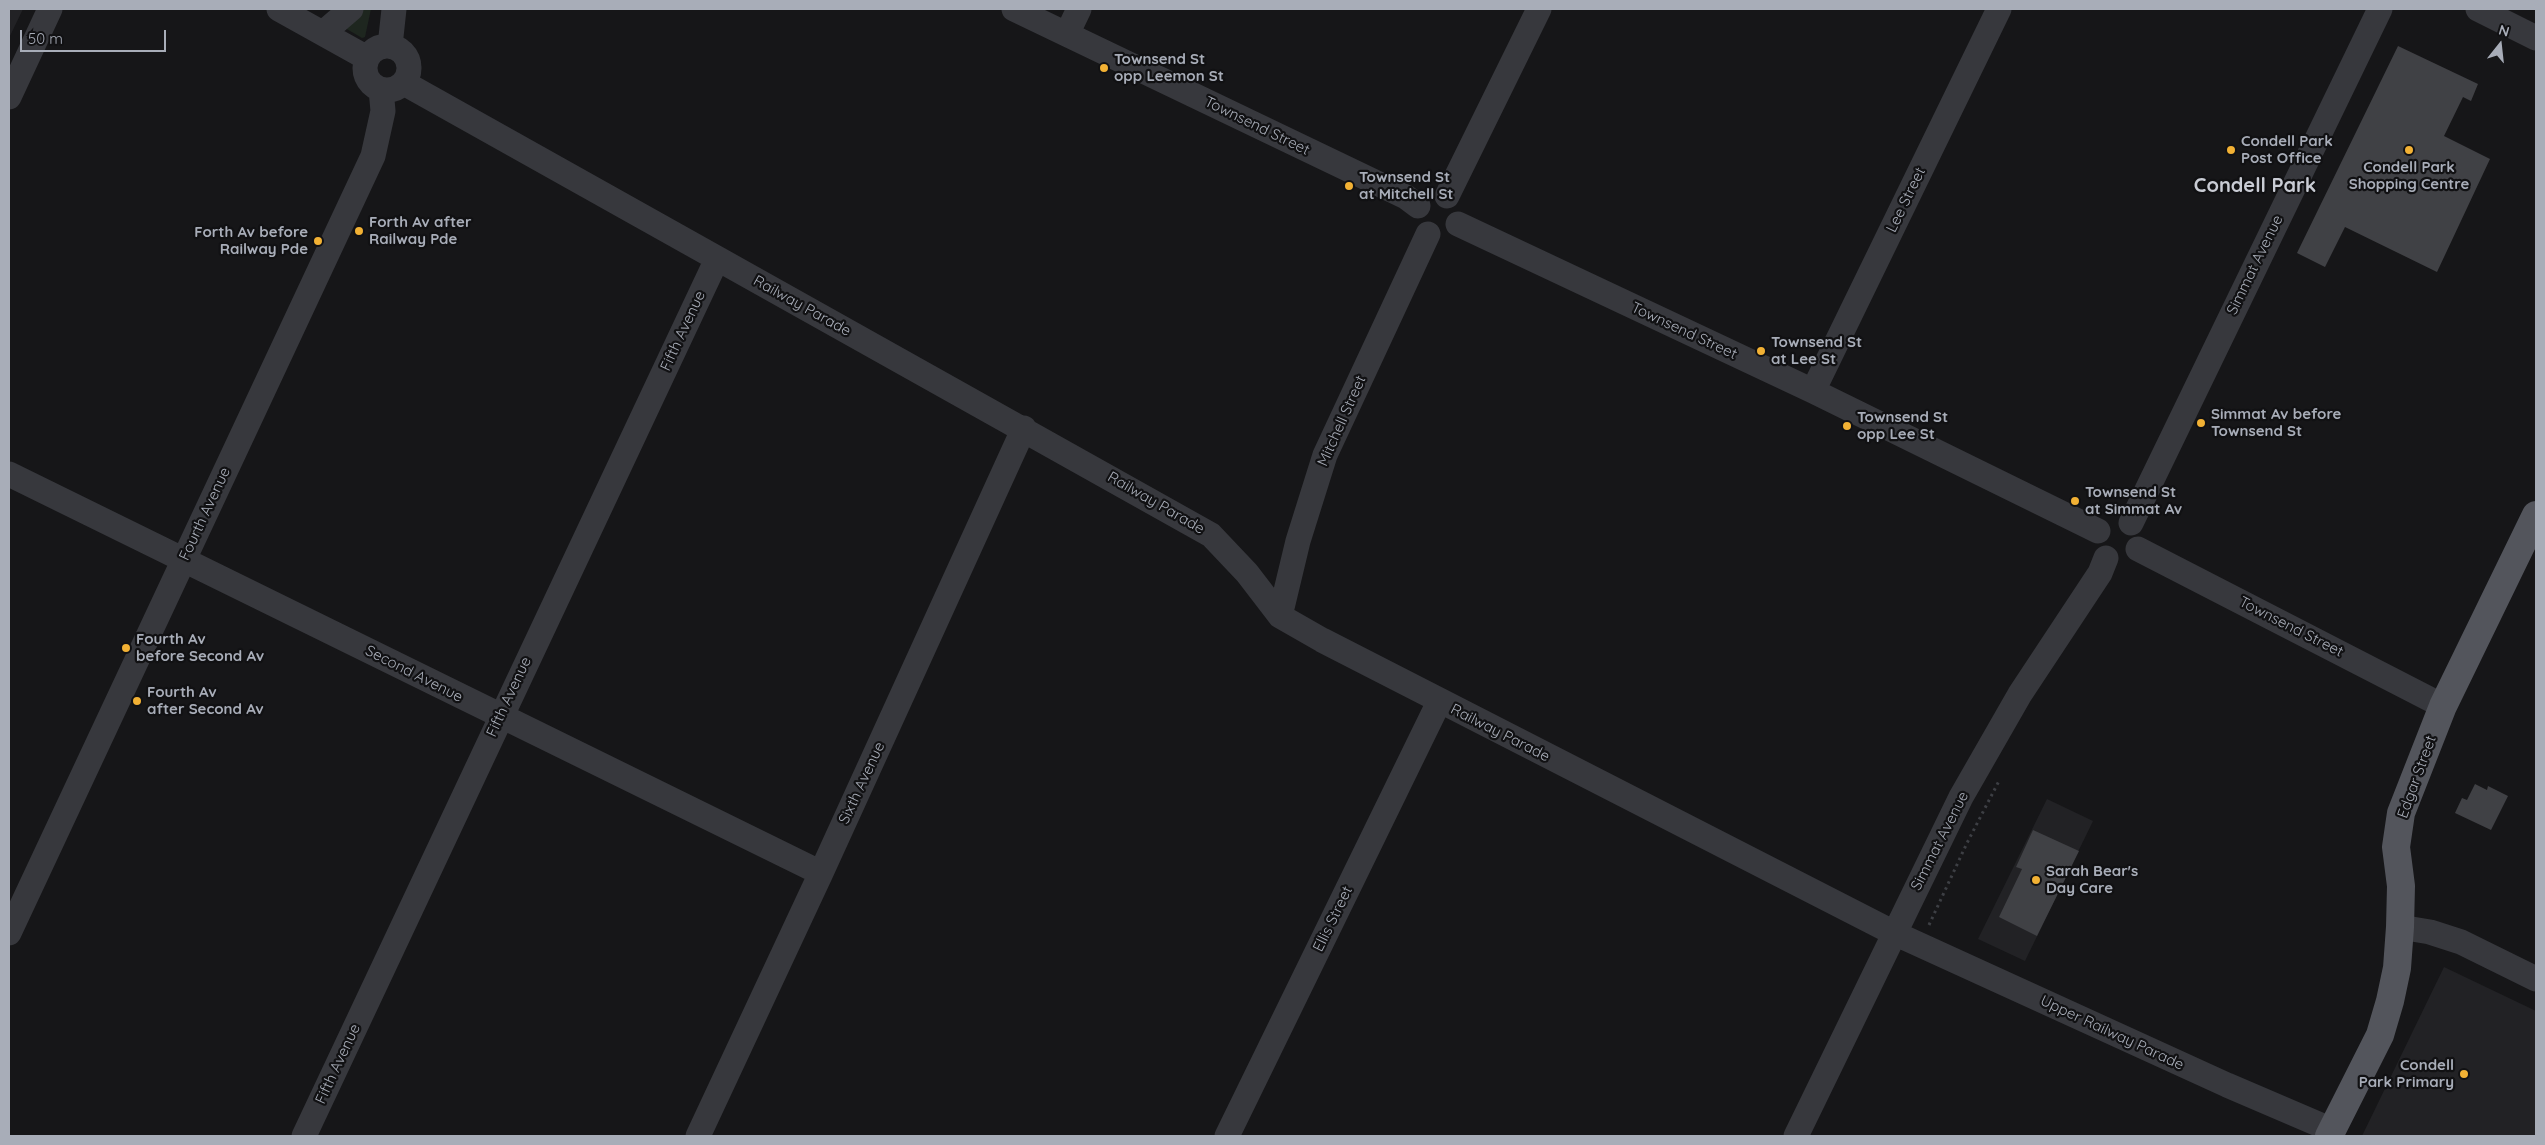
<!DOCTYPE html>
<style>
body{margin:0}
#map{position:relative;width:2545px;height:1145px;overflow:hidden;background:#161618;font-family:Quicksand,sans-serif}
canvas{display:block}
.frame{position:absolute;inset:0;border:10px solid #a8adb8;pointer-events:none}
.north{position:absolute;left:2475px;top:20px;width:50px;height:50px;-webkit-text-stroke:4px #111113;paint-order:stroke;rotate:16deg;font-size:14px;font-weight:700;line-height:20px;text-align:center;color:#a8adb8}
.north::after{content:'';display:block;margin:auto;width:18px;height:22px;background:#a8adb8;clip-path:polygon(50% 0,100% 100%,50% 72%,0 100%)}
.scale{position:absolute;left:20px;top:30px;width:146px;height:22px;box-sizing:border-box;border:2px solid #a8adb8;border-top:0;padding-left:6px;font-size:15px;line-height:18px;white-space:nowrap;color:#a8adb8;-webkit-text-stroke:4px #111113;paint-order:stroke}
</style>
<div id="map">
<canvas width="2545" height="1145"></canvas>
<div class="frame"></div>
<div class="north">N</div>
<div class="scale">50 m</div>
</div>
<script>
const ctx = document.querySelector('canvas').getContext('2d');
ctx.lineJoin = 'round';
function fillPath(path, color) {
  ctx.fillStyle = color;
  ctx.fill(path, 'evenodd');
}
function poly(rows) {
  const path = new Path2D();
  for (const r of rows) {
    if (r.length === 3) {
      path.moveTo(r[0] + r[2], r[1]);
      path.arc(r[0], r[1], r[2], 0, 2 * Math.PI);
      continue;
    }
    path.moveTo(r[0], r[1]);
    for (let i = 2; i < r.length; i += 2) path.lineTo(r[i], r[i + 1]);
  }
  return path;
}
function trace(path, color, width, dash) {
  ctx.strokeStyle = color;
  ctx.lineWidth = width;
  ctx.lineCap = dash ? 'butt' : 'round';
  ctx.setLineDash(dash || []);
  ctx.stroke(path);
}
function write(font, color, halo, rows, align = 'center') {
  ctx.font = font + ' Quicksand,sans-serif';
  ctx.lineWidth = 4.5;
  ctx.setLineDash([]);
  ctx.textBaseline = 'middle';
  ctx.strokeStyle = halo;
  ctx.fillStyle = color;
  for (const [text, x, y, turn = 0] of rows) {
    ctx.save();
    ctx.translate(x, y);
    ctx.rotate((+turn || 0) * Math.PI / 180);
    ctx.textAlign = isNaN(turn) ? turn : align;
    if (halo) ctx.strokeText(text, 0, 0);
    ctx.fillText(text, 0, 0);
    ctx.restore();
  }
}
const built = poly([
 [9,9,23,9,9,38],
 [2047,799,2093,821,2025,961,1978,939],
 [2444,967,2536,1011,2536,1136,2362,1136]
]);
const green = poly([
 [361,9,371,9,365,37,362,38,345,28]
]);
const building = poly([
 [2398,46,2478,84,2471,101,2463,97,2444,136,2490,159,2437,272,2345,227,2325,267,2297,253],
 [2475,784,2487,790,2488,786,2508,796,2491,830,2455,813,2462,798,2467,800],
 [2033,830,2079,851,2037,936,1999,917,2022,869,2016,867]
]);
const path = poly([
 [1929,925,1967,843,2000,779]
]);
const minor = poly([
 [279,9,367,58],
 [1014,9,1406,197,1418,206],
 [2478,9,2536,38],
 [323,33,351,9],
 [1067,34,1079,9],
 [387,68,22],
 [390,46,394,9],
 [404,83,1211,535,1247,573,1280,616,1322,640,1894,933,2227,1085,2332,1130],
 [9,97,50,9],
 [1447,196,1539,9],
 [1458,224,1813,391,2098,531],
 [1813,391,1999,9],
 [9,474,821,873],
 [2131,523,2380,9],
 [2138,549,2443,706],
 [1280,616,1298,541,1325,455,1428,234],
 [2400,927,2430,932,2461,942,2536,979],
 [9,933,373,156,383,111,381,89],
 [304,1136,717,259],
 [698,1136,821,873,1024,428],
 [1227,1136,1439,702],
 [1796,1136,1961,797,2020,694,2100,573,2106,558]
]);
const major = poly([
 [2329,1136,2380,1035,2390,1001,2397,968,2400,927,2401,886,2396,847,2401,813,2443,706,2536,515]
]);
const markers = [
 [1104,68,5,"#f2b134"],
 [2231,150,5,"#f2b134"],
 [2409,150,5,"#f2b134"],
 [1349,186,5,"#f2b134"],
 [359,231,5,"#f2b134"],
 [318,241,5,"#f2b134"],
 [1761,351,5,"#f2b134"],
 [2201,423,5,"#f2b134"],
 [1847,426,5,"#f2b134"],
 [2075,501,5,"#f2b134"],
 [126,648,5,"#f2b134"],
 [137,701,5,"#f2b134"],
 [2036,880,5,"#f2b134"],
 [2464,1074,5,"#f2b134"]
];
const poiNames = [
 ["Townsend St",1114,59],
 ["opp Leemon St",1114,76],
 ["Condell Park",2241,141],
 ["Post Office",2241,158],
 ["Condell Park",2409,167,"center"],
 ["Shopping Centre",2409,184,"center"],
 ["Townsend St",1359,177],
 ["at Mitchell St",1359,194],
 ["Forth Av after",369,222],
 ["Railway Pde",369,239],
 ["Forth Av before",308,232,"right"],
 ["Railway Pde",308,249,"right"],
 ["Townsend St",1771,342],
 ["at Lee St",1771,359],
 ["Simmat Av before",2211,414],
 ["Townsend St",2211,431],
 ["Townsend St",1857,417],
 ["opp Lee St",1857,434],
 ["Townsend St",2085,492],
 ["at Simmat Av",2085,509],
 ["Fourth Av",136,639],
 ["before Second Av",136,656],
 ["Fourth Av",147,692],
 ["after Second Av",147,709],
 ["Sarah Bear's",2046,871],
 ["Day Care",2046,888],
 ["Condell",2454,1065,"right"],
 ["Park Primary",2454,1082,"right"]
];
const streetNames = [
 ["Townsend Street",1257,126,26],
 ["Lee Street",1906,200,-64],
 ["Simmat Avenue",2255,265,-64],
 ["Railway Parade",802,306,29],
 ["Fifth Avenue",683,331,-65],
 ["Townsend Street",1684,331,25],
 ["Mitchell Street",1342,421,-66],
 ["Railway Parade",1156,503,30],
 ["Fourth Avenue",205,514,-65],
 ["Townsend Street",2291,627,27],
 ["Second Avenue",414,674,27],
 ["Fifth Avenue",509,697,-65],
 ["Railway Parade",1500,733,27],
 ["Edgar Street",2417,777,-70],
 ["Sixth Avenue",862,783,-65],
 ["Simmat Avenue",1940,841,-63],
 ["Ellis Street",1333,919,-64],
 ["Upper Railway Parade",2112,1033,25],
 ["Fifth Avenue",338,1064,-65]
];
const districtNames = [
 ["Condell Park",2255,186]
];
fillPath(built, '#222225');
fillPath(green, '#1e261f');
fillPath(building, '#404145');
trace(path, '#3d3f44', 3, [2.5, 4]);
trace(minor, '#37383d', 25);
trace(major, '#53555c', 28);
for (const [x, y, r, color] of markers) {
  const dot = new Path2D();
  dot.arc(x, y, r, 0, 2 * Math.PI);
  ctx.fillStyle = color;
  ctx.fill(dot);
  trace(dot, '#111113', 2);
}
write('bold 15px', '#a8adb8', '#111113', poiNames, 'left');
write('15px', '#a8adb8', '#111113', streetNames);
write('bold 20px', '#c9ccd4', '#111113', districtNames);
</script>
